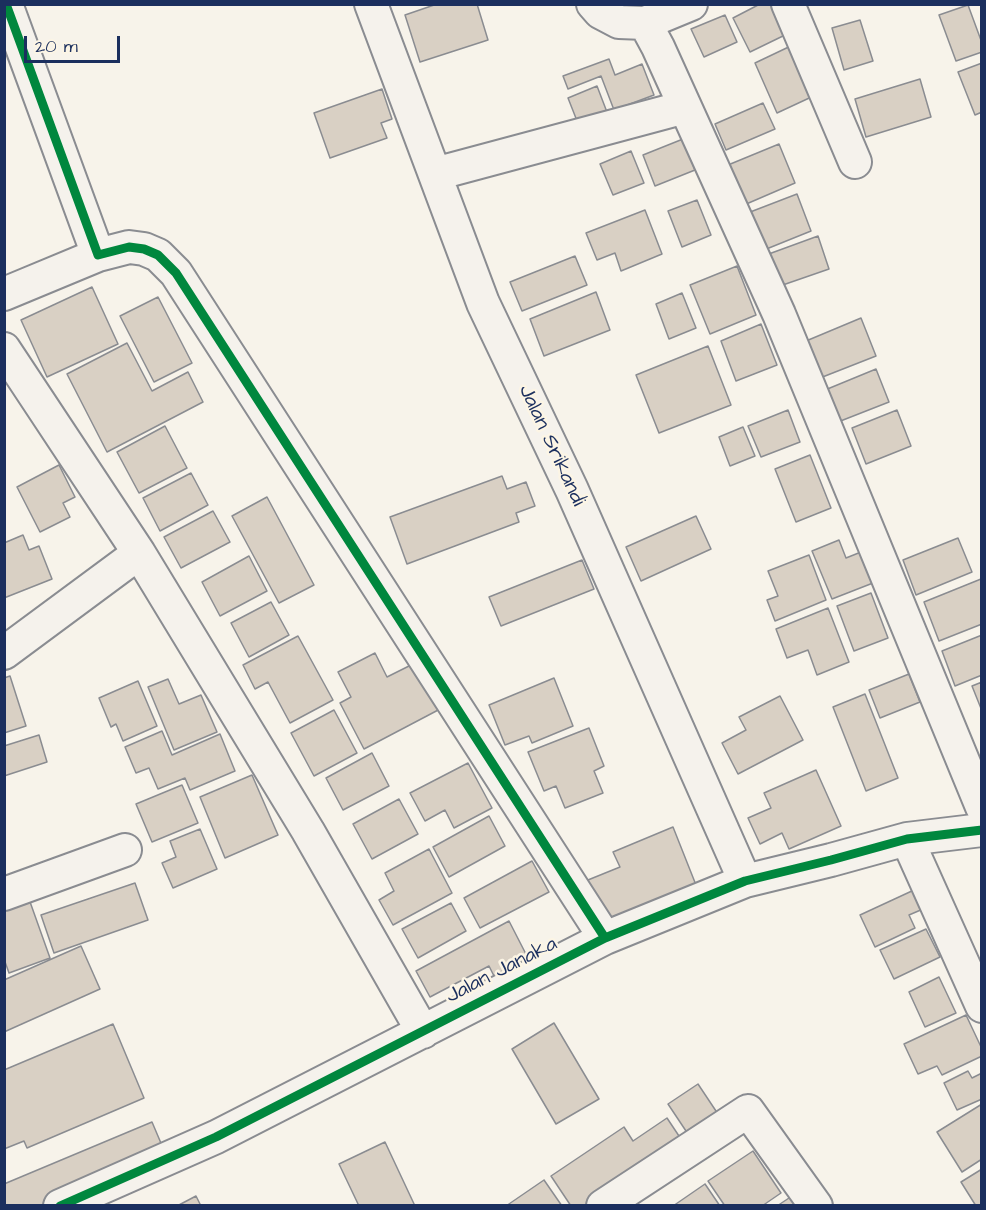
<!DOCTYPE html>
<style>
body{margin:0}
#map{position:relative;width:986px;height:1210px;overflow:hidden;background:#f7f3ea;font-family:"Architects Daughter",sans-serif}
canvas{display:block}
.frame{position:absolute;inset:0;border:6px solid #1b2f5e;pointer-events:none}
.scale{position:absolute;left:24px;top:36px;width:96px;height:27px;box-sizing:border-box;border:3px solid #1b2f5e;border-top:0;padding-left:8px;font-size:18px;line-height:21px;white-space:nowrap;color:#1b2f5e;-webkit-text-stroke:4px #fcf5e5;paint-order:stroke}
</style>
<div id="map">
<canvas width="986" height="1210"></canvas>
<div class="frame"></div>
<div class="scale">20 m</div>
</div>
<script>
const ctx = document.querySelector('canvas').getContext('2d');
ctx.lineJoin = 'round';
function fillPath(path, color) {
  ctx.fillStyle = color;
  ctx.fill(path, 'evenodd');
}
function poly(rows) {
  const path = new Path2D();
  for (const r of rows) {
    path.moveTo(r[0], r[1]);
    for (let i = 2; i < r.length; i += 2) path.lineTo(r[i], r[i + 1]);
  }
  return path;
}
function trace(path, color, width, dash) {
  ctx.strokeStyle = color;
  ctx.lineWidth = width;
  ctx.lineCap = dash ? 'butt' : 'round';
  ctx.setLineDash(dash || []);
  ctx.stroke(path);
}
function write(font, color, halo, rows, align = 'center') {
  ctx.font = font + ' "Architects Daughter",sans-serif';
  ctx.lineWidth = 5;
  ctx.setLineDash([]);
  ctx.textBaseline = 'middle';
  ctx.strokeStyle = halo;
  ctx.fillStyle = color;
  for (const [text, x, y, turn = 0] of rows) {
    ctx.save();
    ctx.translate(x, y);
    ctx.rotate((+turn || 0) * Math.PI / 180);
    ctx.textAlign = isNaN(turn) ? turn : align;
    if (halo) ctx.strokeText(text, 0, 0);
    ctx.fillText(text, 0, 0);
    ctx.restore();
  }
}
const building = poly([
 [437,4,477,4,488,40,420,62,405,15,437,4],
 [760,4,770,4,785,35,750,52,733,18,760,4],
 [968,5,982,43,982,52,956,61,939,15,968,5],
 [725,15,737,42,704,57,691,29,725,15],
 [860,20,873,61,844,70,832,28,860,20],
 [797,43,820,93,777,113,755,63,797,43],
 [609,59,615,75,642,64,654,95,614,110,601,76,568,89,563,76,609,59],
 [982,63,982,112,975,115,958,72,982,63],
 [920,79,931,117,866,137,855,99,920,79],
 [597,86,610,120,581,131,568,98,597,86],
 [382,89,392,119,381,123,387,138,330,158,314,113,382,89],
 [763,103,775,129,726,150,715,124,763,103],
 [683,139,695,170,655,186,643,155,683,139],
 [779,144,795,183,744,205,728,165,779,144],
 [631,151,644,183,613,195,600,164,631,151],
 [797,194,811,231,759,252,745,214,797,194],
 [697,200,711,235,682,247,668,211,697,200],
 [645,210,662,254,621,271,615,253,597,260,586,233,645,210],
 [818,236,829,269,777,287,766,255,818,236],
 [575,256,587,285,522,311,510,282,575,256],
 [737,266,756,315,710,334,690,285,737,266],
 [92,287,118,344,47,377,21,320,92,287],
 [596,292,610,330,544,356,530,319,596,292],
 [682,293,696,328,669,339,656,304,682,293],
 [158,297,192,363,154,382,120,316,158,297],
 [861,318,876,356,820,378,806,341,861,318],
 [761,324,777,365,736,381,721,341,761,324],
 [127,343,152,391,188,372,203,402,107,452,67,374,127,343],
 [708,346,731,405,659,433,636,375,708,346],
 [876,369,889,402,838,422,825,390,876,369],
 [788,410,800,442,761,457,748,426,788,410],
 [897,410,911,446,866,464,852,428,897,410],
 [165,426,187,468,139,493,117,452,165,426],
 [743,427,755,456,730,466,719,437,743,427],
 [810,455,831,508,796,522,775,469,810,455],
 [59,465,75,497,63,503,70,517,40,532,17,487,59,465],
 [191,473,208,505,160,531,143,498,191,473],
 [502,476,507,489,526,482,535,506,516,513,519,522,407,564,390,517,502,476],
 [267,497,314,585,279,603,232,516,267,497],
 [213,511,230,542,181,568,164,537,213,511],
 [696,516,711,549,641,581,626,547,696,516],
 [23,535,29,550,39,546,52,579,4,598,4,543,23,535],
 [958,538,972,572,916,595,903,560,958,538],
 [839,540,846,558,861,552,873,583,832,599,812,551,839,540],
 [809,555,826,600,775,621,767,600,778,596,768,571,809,555],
 [249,556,267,591,220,616,202,582,249,556],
 [582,560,594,589,501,626,489,597,582,560],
 [981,579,982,624,939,641,924,602,981,579],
 [871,593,888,638,854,651,837,606,871,593],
 [271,602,289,635,249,657,231,623,271,602],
 [828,608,849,662,817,675,808,650,787,658,776,629,828,608],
 [982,635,982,675,955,686,942,651,982,635],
 [298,636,333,700,290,723,268,682,255,689,243,665,298,636],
 [375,653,387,677,417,662,442,708,364,749,340,703,351,697,338,672,375,653],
 [909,674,920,702,880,718,869,690,909,674],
 [10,676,26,726,4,733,4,678,10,676],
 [554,678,573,726,532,743,529,736,505,745,489,705,554,678],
 [168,679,179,704,201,695,217,732,174,750,148,687,168,679],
 [138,681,157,726,123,741,116,724,111,727,99,698,138,681],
 [982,682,982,711,972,686,982,682],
 [865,694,898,778,866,791,833,707,865,694],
 [780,696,803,740,738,774,722,743,746,730,739,717,780,696],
 [334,710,357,753,314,776,291,733,334,710],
 [589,728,604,766,594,771,603,793,565,808,556,786,544,791,528,752,589,728],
 [162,731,172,755,220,734,235,771,190,790,185,778,158,789,149,768,136,773,125,747,162,731],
 [39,735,47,762,4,776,4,746,39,735],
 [372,753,389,786,343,810,326,778,372,753],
 [468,763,492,808,454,828,445,810,425,821,410,793,468,763],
 [816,770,841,826,789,849,782,833,760,844,748,818,771,808,764,793,816,770],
 [252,775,278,835,225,858,200,797,252,775],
 [182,785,198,823,152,842,136,804,182,785],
 [399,799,418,834,372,859,353,824,399,799],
 [489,816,505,846,449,877,433,847,489,816],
 [673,827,696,885,600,924,583,882,620,867,613,852,673,827],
 [200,829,217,869,173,888,162,863,176,857,170,841,200,829],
 [429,849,452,893,393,925,379,900,394,891,385,873,429,849],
 [532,861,549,892,480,928,464,898,532,861],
 [135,883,148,920,54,953,41,915,135,883],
 [914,890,923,909,909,915,915,928,875,947,860,915,914,890],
 [29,899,50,958,9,973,4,959,4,908,29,899],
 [451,903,466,931,418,958,402,929,451,903],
 [509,921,529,960,495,978,489,966,430,997,416,971,509,921],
 [926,929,940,957,894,979,880,950,926,929],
 [81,946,100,989,4,1032,4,980,81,946],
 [939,977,956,1013,925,1027,909,992,939,977],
 [966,1015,982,1049,982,1056,942,1075,937,1066,918,1074,904,1044,966,1015],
 [554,1023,599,1099,556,1124,512,1049,554,1023],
 [113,1024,144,1098,27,1148,24,1141,4,1149,4,1070,113,1024],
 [968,1071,972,1078,982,1073,982,1099,957,1110,944,1083,968,1071],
 [698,1084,722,1120,692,1140,668,1104,698,1084],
 [982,1104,982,1159,962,1172,937,1132,982,1104],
 [667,1118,683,1142,588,1206,571,1206,551,1176,624,1127,633,1141,667,1118],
 [152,1122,166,1155,47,1206,4,1206,4,1184,152,1122],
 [385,1142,415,1206,359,1206,339,1164,385,1142],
 [753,1151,781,1193,762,1206,725,1206,708,1181,753,1151],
 [982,1169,982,1206,976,1206,961,1182,982,1169],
 [544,1180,562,1206,506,1206,544,1180],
 [705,1184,720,1206,673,1206,705,1184],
 [795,1194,803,1206,777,1206,795,1194],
 [196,1196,201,1206,177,1206,196,1196]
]);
const street = poly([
 [6,4,98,255,129,247,144,249,158,255,176,273,605,938],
 [371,4,483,303,572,490,745,881],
 [593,4,600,12,619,22,645,23,658,47,779,314,982,807],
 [788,4,855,162],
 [645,23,691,4],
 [435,174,685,107],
 [4,294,98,255],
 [4,349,139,553,308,831,423,1032],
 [4,653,139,553],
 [907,839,982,1006],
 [4,894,125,850],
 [60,1206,216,1137,605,938,745,881,831,860,907,839,982,830],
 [603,1206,748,1111,816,1206]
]);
const cycleway = poly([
 [6,4,98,255,129,247,144,249,158,255,176,273,605,938],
 [60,1206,216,1137,605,938,745,881,831,860,907,839,982,830]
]);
const streetNames = [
 ["Jalan Srikandi",551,446,65],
 ["Jalan Janaka",502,971,-27]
];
fillPath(building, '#d9d0c4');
trace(building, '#8a8c91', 1.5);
trace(street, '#8a8c91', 36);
trace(street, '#f5f2ec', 32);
trace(cycleway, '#00873e', 9);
write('21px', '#1b2f5e', '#fcf5e5', streetNames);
</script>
